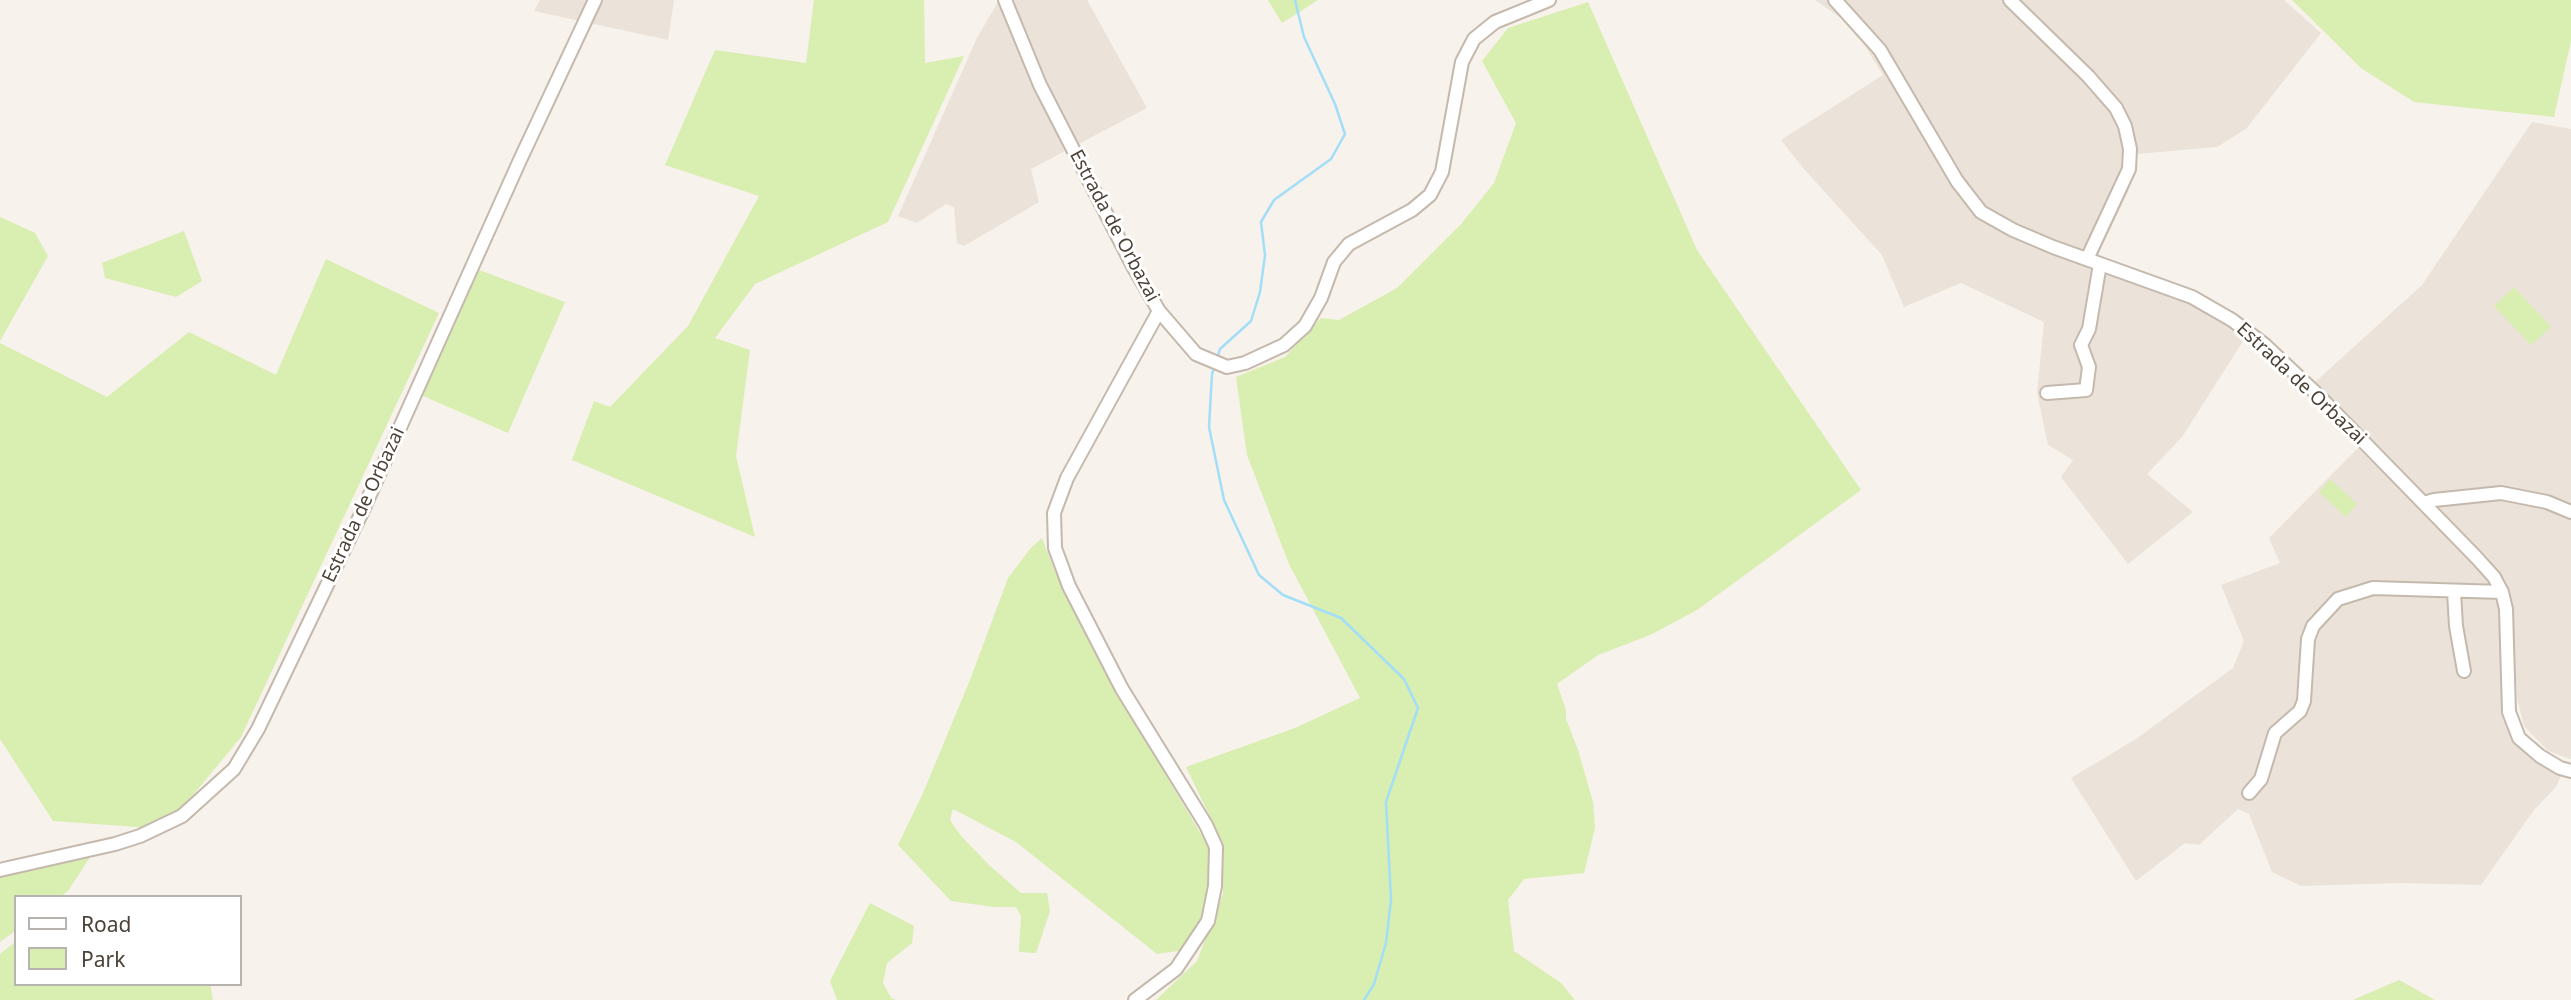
<!DOCTYPE html>
<style>
body{margin:0}
#map{position:relative;width:2571px;height:1000px;overflow:hidden;background:#f7f2eb;font-family:"Noto Sans",sans-serif}
canvas{display:block}
.legend{position:absolute;left:14px;top:895px;width:228px;height:91px;box-sizing:border-box;background:#fff;border:2px solid #b7b3af;margin:0;padding:9px 12px;list-style:none;font-size:21px;color:#4c4238}
.legend li{display:flex;align-items:center;gap:14px;height:35px}
.legend b{width:35px;border:2px solid #b7b3af}
</style>
<div id="map">
<canvas width="2571" height="1000"></canvas>
<ul class="legend">
<li><b style="height:9px;background:#fff"></b>Road</li>
<li><b style="height:19px;background:#d9eeb1"></b>Park</li>
</ul>
</div>
<script>
const ctx = document.querySelector('canvas').getContext('2d');
ctx.lineJoin = 'round';
function fillPath(path, color) {
  ctx.fillStyle = color;
  ctx.fill(path, 'evenodd');
}
function poly(rows) {
  const path = new Path2D();
  for (const r of rows) {
    path.moveTo(r[0], r[1]);
    for (let i = 2; i < r.length; i += 2) path.lineTo(r[i], r[i + 1]);
  }
  return path;
}
function trace(path, color, width, dash) {
  ctx.strokeStyle = color;
  ctx.lineWidth = width;
  ctx.lineCap = dash ? 'butt' : 'round';
  ctx.setLineDash(dash || []);
  ctx.stroke(path);
}
function write(font, color, halo, rows, align = 'center') {
  ctx.font = font + ' "Noto Sans",sans-serif';
  ctx.lineWidth = 6;
  ctx.setLineDash([]);
  ctx.textBaseline = 'middle';
  ctx.strokeStyle = halo;
  ctx.fillStyle = color;
  for (const [text, x, y, turn = 0] of rows) {
    ctx.save();
    ctx.translate(x, y);
    ctx.rotate((+turn || 0) * Math.PI / 180);
    ctx.textAlign = isNaN(turn) ? turn : align;
    if (halo) ctx.strokeText(text, 0, 0);
    ctx.fillText(text, 0, 0);
    ctx.restore();
  }
}
const residential = poly([
 [540,0,674,0,668,40,534,11],
 [999,0,1087,0,1147,108,1031,169,1039,202,964,246,957,243,954,207,946,204,917,223,898,216,977,38],
 [1815,0,2284,0,2321,33,2246,129,2217,147,2137,154,2128,192,2096,259,2210,300,2252,327,2182,437,2147,474,2193,512,2128,564,2061,477,2073,460,2048,445,2037,393,2044,322,1961,283,1904,307,1882,255,1803,168,1781,140,1883,75,1865,46,1841,18],
 [2532,122,2571,129,2571,759,2548,751,2524,726,2517,698,2511,599,2496,573,2454,524,2314,383,2422,285],
 [2358,448,2477,564,2490,584,2502,608,2503,644,2501,701,2508,729,2517,743,2562,773,2556,787,2534,810,2481,885,2401,883,2301,886,2272,872,2249,814,2238,809,2199,845,2185,843,2136,881,2071,778,2136,739,2233,668,2244,641,2221,585,2280,563,2269,538]
]);
const green = poly([
 [814,0,924,0,925,63,964,56,888,222,755,284,715,338,750,350,736,456,755,537,572,460,594,401,610,407,688,326,759,196,665,165,715,50,806,63],
 [1268,0,1318,0,1282,23],
 [2292,0,2571,0,2571,41,2554,117,2414,102,2361,68],
 [1588,2,1697,250,1861,490,1697,610,1650,635,1598,655,1557,684,1566,710,1566,719,1578,750,1593,802,1595,828,1584,873,1524,879,1508,900,1514,951,1561,983,1575,1000,1156,1000,1197,961,1223,894,1218,833,1186,767,1295,728,1360,698,1289,564,1247,455,1236,377,1285,357,1321,318,1339,320,1397,288,1462,223,1494,183,1516,123,1482,61,1508,28],
 [0,217,35,233,48,256,0,341],
 [184,231,202,281,176,297,105,278,102,263],
 [326,259,439,313,241,737,165,829,53,821,0,739,0,343,107,397,189,332,276,375],
 [479,270,565,302,508,433,421,395],
 [2514,287,2551,327,2531,345,2494,306],
 [2330,479,2357,504,2346,517,2319,492],
 [1042,538,1054,569,1112,685,1214,856,1208,914,1185,950,1157,954,1016,842,953,809,950,820,961,836,989,865,1021,893,1047,893,1050,911,1036,953,1019,952,1021,916,1016,907,994,907,951,901,898,845,923,793,970,680,1008,578,1030,549],
 [92,854,68,891,60,897,16,897,16,930,0,942,0,876],
 [870,903,914,926,912,943,887,963,883,983,891,998,896,1000,837,1000,830,981],
 [16,941,16,984,210,984,213,1000,0,1000,0,954],
 [2399,980,2435,1000,2353,1000]
]);
const stream = poly([
 [1217,359,1220,349,1251,321,1260,292,1265,255,1261,222,1274,200,1331,159,1345,134,1335,104,1304,37,1295,0],
 [1215,365,1212,374,1209,427,1224,500,1259,575,1283,595,1341,618,1404,679,1418,708,1386,802,1391,900,1386,943,1374,984,1364,1000]
]);
const street = poly([
 [1005,0,1040,85,1134,268,1159,311,1196,354,1227,367,1245,363,1284,345,1305,326,1321,298,1334,262,1349,244,1412,210,1430,195,1442,172,1462,62,1474,39,1495,22,1549,0],
 [1835,0,1880,50,1957,181,1981,212,2013,230,2053,247,2192,297,2232,320,2265,345,2317,394,2475,556,2494,577,2502,592,2506,609,2509,712,2519,738,2540,756,2560,768,2571,771],
 [2010,0,2088,76,2116,108,2125,126,2130,149,2129,169,2087,259],
 [2047,393,2086,390,2089,367,2081,345,2089,329,2100,264],
 [2424,503,2434,500,2501,493,2547,502,2571,512],
 [2454,592,2456,626,2464,671],
 [2249,793,2261,779,2275,733,2300,711,2304,701,2308,639,2313,626,2338,599,2373,588,2502,592],
 [0,870,115,844,140,836,182,816,234,769,258,729,363,510,520,160,595,0],
 [1135,1000,1176,969,1208,921,1215,886,1216,847,1206,825,1122,689,1069,586,1055,548,1054,513,1067,478,1159,311]
]);
const streetNames = [
 ["Estrada de Orbazai",1114,226,62],
 ["Estrada de Orbazai",2301,384,43],
 ["Estrada de Orbazai",364,505,-65]
];
fillPath(residential, '#ebe3d9');
fillPath(green, '#d9eeb1');
trace(stream, '#a3def8', 2.5);
trace(street, '#c4b9ac', 16);
trace(street, '#fff', 12);
write('19px', '#4c4238', '#fff', streetNames);
</script>
